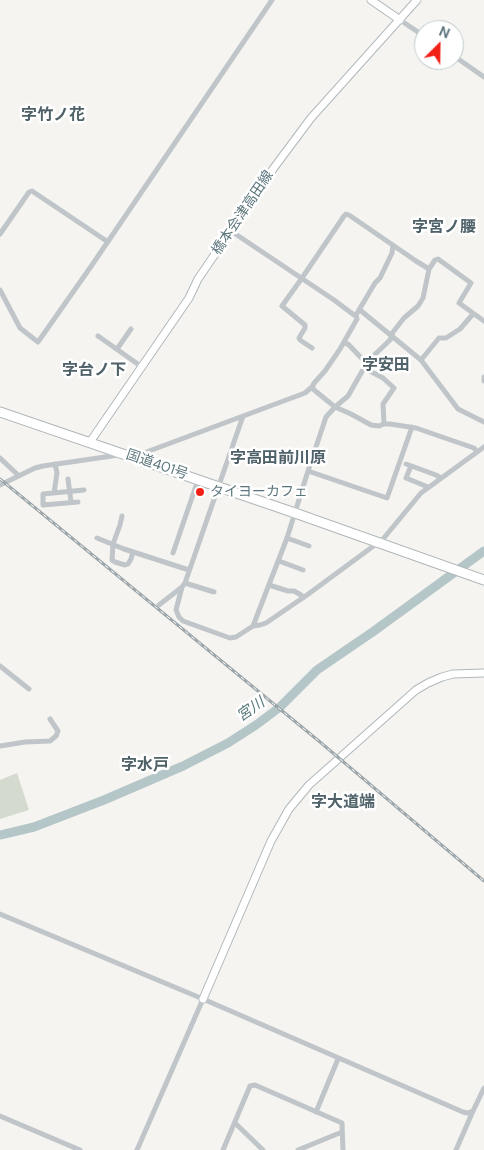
<!DOCTYPE html>
<meta charset="utf-8">
<style>
body{margin:0}
#map{position:relative;width:484px;height:1150px;overflow:hidden;background:#f5f4f0;font-family:"DM Sans",sans-serif}
canvas{display:block}
.north{position:absolute;left:414px;top:20px;width:50px;height:50px;box-sizing:border-box;background:#fff;border:1px solid #bec8cb;border-radius:50%;rotate:23deg;font-size:14px;font-weight:700;line-height:20px;text-align:center;color:#5d767e}
.north::after{content:'';display:block;margin:auto;width:18px;height:22px;background:#f12015;clip-path:polygon(50% 0,100% 100%,50% 72%,0 100%)}
</style>
<div id="map">
<canvas width="484" height="1150"></canvas>
<div class="north">N</div>
</div>
<script>
const ctx = document.querySelector('canvas').getContext('2d');
ctx.lineJoin = 'round';
function fillPath(path, color) {
  ctx.fillStyle = color;
  ctx.fill(path, 'evenodd');
}
function poly(rows) {
  const path = new Path2D();
  for (const r of rows) {
    path.moveTo(r[0], r[1]);
    for (let i = 2; i < r.length; i += 2) path.lineTo(r[i], r[i + 1]);
  }
  return path;
}
function trace(path, color, width, dash) {
  ctx.strokeStyle = color;
  ctx.lineWidth = width;
  ctx.lineCap = dash ? 'butt' : 'round';
  ctx.setLineDash(dash || []);
  ctx.stroke(path);
}
function write(font, color, halo, rows, align = 'center') {
  ctx.font = font + ' "DM Sans","Noto Sans JP",sans-serif';
  ctx.lineWidth = 5;
  ctx.setLineDash([]);
  ctx.textBaseline = 'middle';
  ctx.strokeStyle = halo;
  ctx.fillStyle = color;
  for (const [text, x, y, turn = 0] of rows) {
    ctx.save();
    ctx.translate(x, y);
    ctx.rotate((+turn || 0) * Math.PI / 180);
    ctx.textAlign = isNaN(turn) ? turn : align;
    if (halo) ctx.strokeText(text, 0, 0);
    ctx.fillText(text, 0, 0);
    ctx.restore();
  }
}
const green = poly([
 [17,773,29,810,0,819,0,780]
]);
const river = poly([
 [0,835,34,827,104,800,183,766,228,743,256,725,280,707,317,670,374,631,484,551]
]);
const street = poly([
 [400,20,424,36],
 [454,56,484,77],
 [231,231,334,300,354,315,356,315,375,283,380,278,392,253,393,245],
 [0,234,27,195,29,192,32,191,108,242],
 [429,269,435,260,438,259,471,283,459,303,484,321],
 [0,290,20,328,38,342,92,265,272,0],
 [360,310,421,360,458,409,484,422],
 [356,315,357,319,340,349,325,371,315,382,313,385,313,389,335,407,351,414,371,425,379,426,384,424,390,424,416,428,474,448,477,452],
 [98,336,142,367],
 [344,342,349,345,367,364],
 [117,349,131,329],
 [421,360,439,338,446,338,460,329,473,314],
 [364,368,383,378,394,388,383,404,384,424],
 [484,377,484,381],
 [0,458,18,475],
 [137,458,141,454,305,393,313,386],
 [406,464,436,475,441,478],
 [411,466,406,478,428,487],
 [308,471,387,498,412,427],
 [68,479,71,502],
 [0,485,35,468,43,466,119,455],
 [54,493,57,473,55,464],
 [78,502,43,505,43,494,84,490],
 [122,516,120,525,113,544,112,560,115,562,125,565,128,564,131,559,133,552],
 [97,538,124,549,189,570],
 [287,538,309,546],
 [173,553,198,480],
 [279,561,303,570],
 [185,583,214,592],
 [269,585,288,591,294,591,301,595,303,598],
 [182,587,176,610,179,617,183,621,230,638,236,637,253,626,287,538,308,471,326,417,335,407,348,396,368,361,390,340,393,332,404,318,418,306,423,298,429,269,416,261,349,215,346,214,344,216,302,278,282,306,305,325,305,328,299,338,300,340,312,348],
 [159,605,182,587,185,583,243,416],
 [253,626,260,625,266,623,307,595,383,539,421,493,484,447],
 [0,666,29,689],
 [0,746,25,742,50,741,56,736,58,731,50,719],
 [0,914,203,999,463,1112,467,1113,473,1111,484,1088],
 [316,1112,338,1059],
 [0,1116,80,1150],
 [235,1123,263,1150],
 [137,1150,203,999],
 [223,1150,250,1086,255,1085,342,1123,343,1150],
 [298,1150,342,1132],
 [456,1150,473,1111]
]);
const secondary = poly([
 [371,0,400,20],
 [90,442,189,298,198,279,273,169,311,118,417,0],
 [203,999,271,841,289,809,309,785,416,690,428,683,442,677,453,674,484,673]
]);
const highway = poly([
 [0,412,295,513,484,580]
]);
const rail = poly([
 [0,479,320,742,484,881]
]);
const markers = [
 [200,492,5,"#f12015"]
];
const streetNames = [
 ["橋本会津高田線",243,213,-56],
 ["国道401号",157,465,19]
];
const poiNames = [
 ["タイヨーカフェ",210,492]
];
const waterNames = [
 ["宮川",251,710,-35]
];
const quarterNames = [
 ["字竹ノ花",53,116],
 ["字宮ノ腰",444,228],
 ["字安田",386,366],
 ["字台ノ下",94,371],
 ["字高田前川原",278,459],
 ["字水戸",145,766],
 ["字大道端",343,803]
];
fillPath(green, '#d5dacf');
trace(river, '#b4c6c8', 9);
trace(secondary, '#afb8bb', 9);
trace(highway, '#b0b6b8', 11);
trace(street, '#bfc5c8', 5);
trace(secondary, '#fff', 7);
trace(highway, '#fff', 9);
trace(rail, '#9ca6aa', 3);
trace(rail, '#fff', 1, [4]);
for (const [x, y, r, color] of markers) {
  const dot = new Path2D();
  dot.arc(x, y, r, 0, 2 * Math.PI);
  ctx.fillStyle = color;
  ctx.fill(dot);
  trace(dot, '#fff', 2);
}
write('14px', '#5d767e', '#fff', streetNames);
write('14px', '#5d767e', '#fff', poiNames, 'left');
write('italic 15px', '#58787b', '#fff', waterNames);
write('bold 16px', '#506269', '#fff', quarterNames);
</script>
